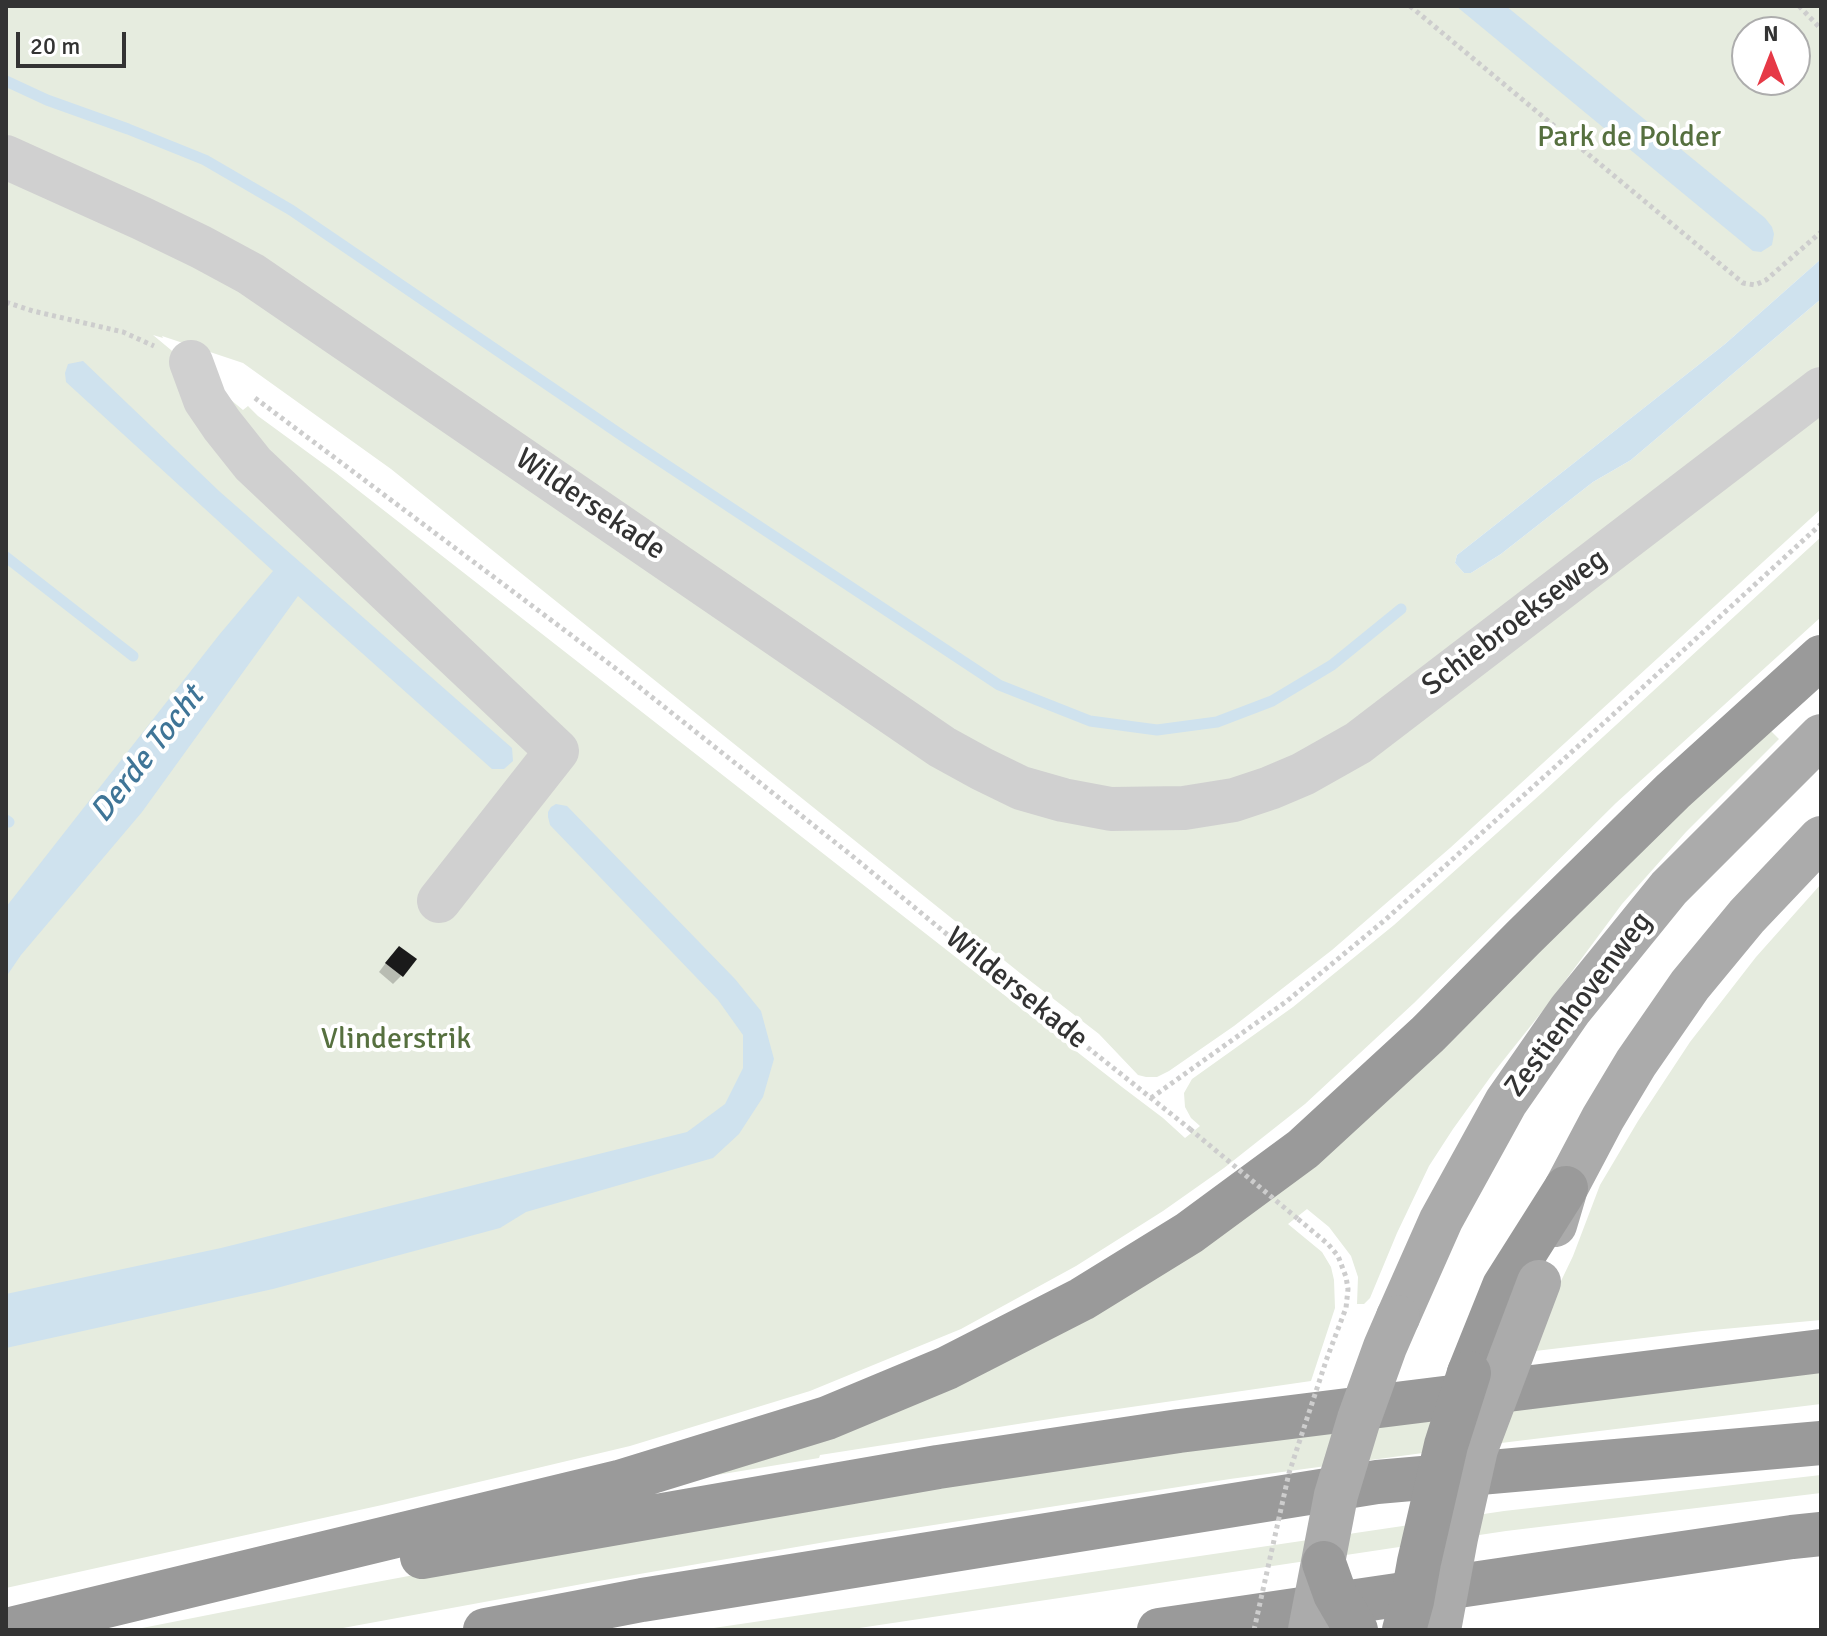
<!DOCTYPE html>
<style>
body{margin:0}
#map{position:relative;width:1827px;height:1636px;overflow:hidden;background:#fff;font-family:Signika,sans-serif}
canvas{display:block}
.frame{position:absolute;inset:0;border:8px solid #333;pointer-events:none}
.north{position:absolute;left:1731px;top:16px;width:80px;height:80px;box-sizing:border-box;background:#fff;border:2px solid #adadad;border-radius:50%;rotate:0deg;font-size:22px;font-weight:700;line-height:32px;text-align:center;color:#333}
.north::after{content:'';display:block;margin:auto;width:28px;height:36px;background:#e63946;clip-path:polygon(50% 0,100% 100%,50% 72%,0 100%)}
.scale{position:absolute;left:16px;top:32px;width:110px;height:36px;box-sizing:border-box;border:4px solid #333;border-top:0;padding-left:10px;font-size:24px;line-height:28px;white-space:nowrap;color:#333;-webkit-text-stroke:6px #fff;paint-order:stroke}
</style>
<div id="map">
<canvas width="1827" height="1636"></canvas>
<div class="frame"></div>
<div class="north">N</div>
<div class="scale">20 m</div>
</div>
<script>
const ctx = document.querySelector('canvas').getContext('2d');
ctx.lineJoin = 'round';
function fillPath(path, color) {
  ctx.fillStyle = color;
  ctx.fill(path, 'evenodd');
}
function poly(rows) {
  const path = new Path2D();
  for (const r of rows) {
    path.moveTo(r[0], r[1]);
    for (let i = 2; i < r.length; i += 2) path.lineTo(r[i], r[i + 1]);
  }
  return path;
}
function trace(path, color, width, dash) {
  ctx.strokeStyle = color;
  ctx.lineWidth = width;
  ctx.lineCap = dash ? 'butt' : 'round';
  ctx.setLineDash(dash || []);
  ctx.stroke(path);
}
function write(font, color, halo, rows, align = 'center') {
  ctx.font = font + ' Signika,sans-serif';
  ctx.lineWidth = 8;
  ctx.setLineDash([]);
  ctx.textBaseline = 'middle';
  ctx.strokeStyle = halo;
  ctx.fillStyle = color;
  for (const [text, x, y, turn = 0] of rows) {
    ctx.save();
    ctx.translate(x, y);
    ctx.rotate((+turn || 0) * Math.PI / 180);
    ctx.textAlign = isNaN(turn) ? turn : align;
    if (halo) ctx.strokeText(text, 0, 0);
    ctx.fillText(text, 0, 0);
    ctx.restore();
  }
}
const green = poly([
 [6,6,1821,6,1821,259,1725,344,1457,555,1455,563,1464,573,1471,573,1501,554,1593,482,1631,460,1821,299,1821,367,1316,750,1208,788,1080,787,992,758,6,135],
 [1747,32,1795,32,1795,80,1747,80],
 [6,171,174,248,917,746,1218,820,1821,409,1821,509,1450,848,1332,950,1234,1026,1169,1071,1157,1077,1146,1077,1138,1075,1099,1034,1020,973,391,469,243,363,162,336,163,338,153,335,243,410,248,406,258,416,336,473,1122,1087,1163,1118,1185,1138,1200,1126,1191,1118,1185,1107,1184,1093,1192,1079,1293,1007,1394,925,1543,792,1821,537,1821,617,1616,803,1414,1003,1305,1104,1224,1168,1163,1211,1076,1266,961,1329,810,1391,630,1446,382,1505,6,1588],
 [1766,726,1779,739,1686,832,1622,904,1545,1008,1494,1072,1453,1129,1429,1166,1397,1233,1370,1298,1364,1304,1357,1304,1358,1277,1351,1256,1329,1227,1307,1209,1288,1224,1322,1252,1331,1267,1334,1280,1335,1308,1311,1381,1069,1416,820,1455,819,1458,705,1477,1067,1323],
 [1821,884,1821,1320,1702,1331,1527,1352,1573,1256,1600,1185,1638,1121,1690,1042,1756,957],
 [1821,1367,1821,1404,1460,1448,1230,1479,837,1540,593,1582,332,1630,132,1630,355,1586,629,1535,964,1480],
 [1821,1475,1821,1493,1506,1531,846,1630,700,1630,1504,1511]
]);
const water = poly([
 [1456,6,1506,6,1765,218,1772,227,1774,234,1772,245,1761,252,1753,251],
 [1821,259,1821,299,1631,460,1593,482,1501,554,1471,573,1464,573,1455,563,1457,555,1725,344],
 [83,361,219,491,512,748,513,761,504,769,492,769,298,596,142,812,21,955,6,977,6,907,219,635,273,571,66,382,65,373,68,364],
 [556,804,567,806,735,979,761,1011,774,1059,763,1097,739,1134,713,1158,526,1212,500,1228,273,1289,6,1348,6,1294,221,1248,687,1132,725,1104,743,1068,743,1035,718,1000,550,825,548,817,548,812,551,807]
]);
const shadow = poly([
 [391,956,401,976,393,984,379,972]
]);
const stream = poly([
 [6,81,47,100,128,129,205,160,291,210,630,441,999,685,1090,721,1157,730,1217,722,1272,701,1332,665,1401,609],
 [6,557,133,656],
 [6,820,9,822]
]);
const building = poly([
 [399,946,417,959,403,977,385,963]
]);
const path = poly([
 [1410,6,1743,283,1755,285,1766,280,1821,232],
 [1799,6,1821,29],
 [6,302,33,311,123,332,154,346],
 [255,398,619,671,851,855,989,969,1190,1129],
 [1151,1098,1287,1001,1385,920,1605,722,1821,524],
 [1298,1219,1328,1244,1338,1256,1346,1277,1348,1289,1346,1308]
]);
const minor = poly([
 [6,157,141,218,201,247,251,274,942,747,982,769,1021,788,1063,800,1111,809,1184,808,1234,800,1270,788,1303,774,1358,743,1821,389],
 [191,362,205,400,222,425,253,464,557,751,439,901]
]);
const major = poly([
 [1555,1225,1566,1188,1603,1118,1636,1063,1690,985,1747,916,1821,838],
 [1398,1317,1441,1220,1506,1102,1570,1010,1669,888,1821,736]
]);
const highway = poly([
 [1469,1373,1504,1286,1566,1188],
 [422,1557,938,1467,1179,1431,1821,1351],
 [7,1630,619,1482,827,1418,947,1368,1082,1299,1189,1233,1303,1149,1428,1034,1523,938,1673,791,1821,657],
 [485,1630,642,1600,1377,1482,1821,1443],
 [1159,1630,1792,1537,1821,1534]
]);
const pathBridge = poly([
 [1190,1129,1298,1219],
 [1254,1630,1289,1473,1327,1358,1346,1308]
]);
const majorBridge = poly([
 [1310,1630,1336,1495,1359,1419,1385,1347,1398,1317],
 [1439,1630,1456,1538,1476,1449,1539,1282]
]);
const highwayBridge = poly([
 [1324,1563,1335,1594,1356,1630],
 [1404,1630,1412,1601,1419,1562,1446,1445,1469,1373]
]);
const parkNames = [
 ["Park de Polder",1629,138],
 ["Vlinderstrik",396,1040]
];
const streetNames = [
 ["Wildersekade",590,505,34],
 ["Schiebroekseweg",1515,623,-37],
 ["Wildersekade",1016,989,39],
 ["Zestienhovenweg",1579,1005,-53]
];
const waterNames = [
 ["Derde Tocht",148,755,-52]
];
fillPath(green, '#e6ecdf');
fillPath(water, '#cfe2ee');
fillPath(shadow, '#0003');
trace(stream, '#cfe2ee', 11);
fillPath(building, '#1a1a1a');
trace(path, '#cdcdcd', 5, [4, 4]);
trace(minor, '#d0d0d0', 44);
trace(major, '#ababab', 44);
trace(highway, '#9a9a9a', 44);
trace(pathBridge, '#cdcdcd', 5, [4, 4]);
trace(majorBridge, '#ababab', 44);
trace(highwayBridge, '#9a9a9a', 44);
write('30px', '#56703f', '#fff', parkNames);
write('30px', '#333', '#fff', streetNames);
write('italic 32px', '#3f7597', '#fff', waterNames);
</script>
